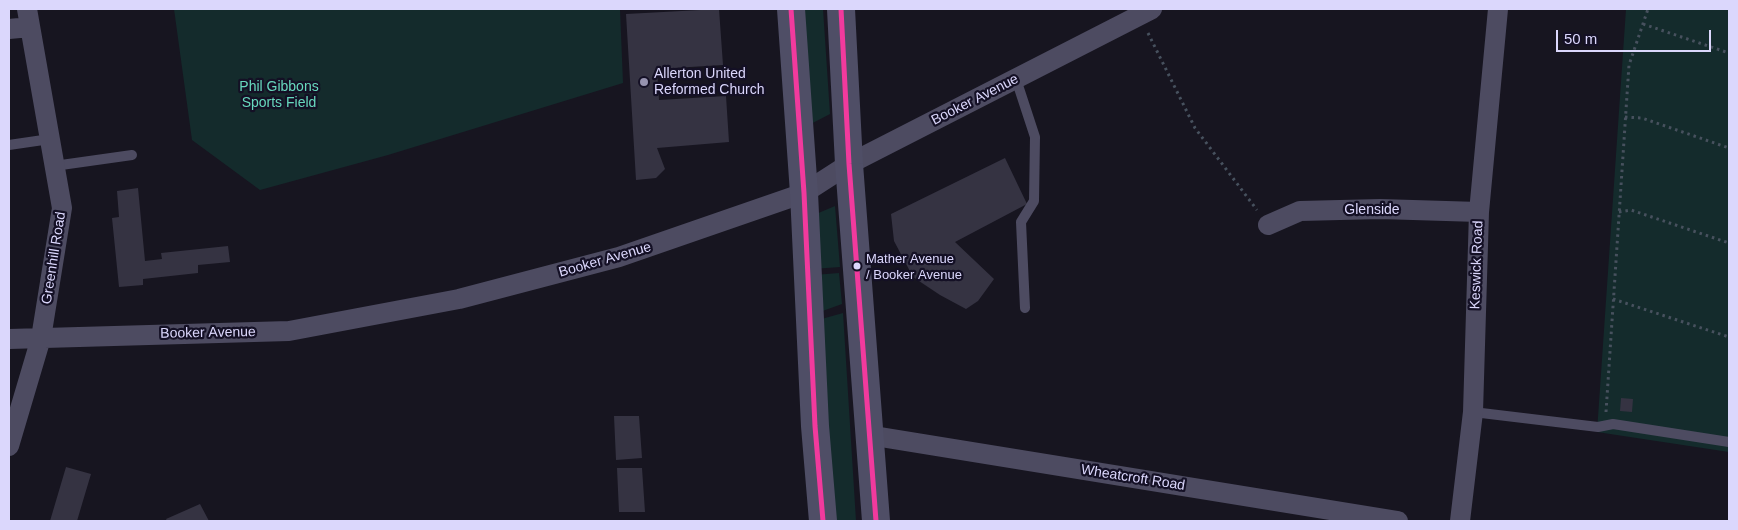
<!DOCTYPE html>
<style>
body{margin:0}
#map{position:relative;width:1738px;height:530px;overflow:hidden;background:#171520;font-family:Arial,sans-serif}
canvas{display:block}
.frame{position:absolute;inset:0;border:10px solid #dbd7fc;pointer-events:none}
.scale{position:absolute;left:1556px;top:30px;width:155px;height:22px;box-sizing:border-box;border:2px solid #dbd7fc;border-top:0;padding-left:6px;font-size:15px;line-height:18px;white-space:nowrap;color:#dbd7fc;-webkit-text-stroke:4px #141025;paint-order:stroke}
</style>
<div id="map">
<canvas width="1738" height="530"></canvas>
<div class="frame"></div>
<div class="scale">50 m</div>
</div>
<script>
const ctx = document.querySelector('canvas').getContext('2d');
ctx.lineJoin = 'round';
function fillPath(path, color) {
  ctx.fillStyle = color;
  ctx.fill(path, 'evenodd');
}
function poly(rows) {
  const path = new Path2D();
  for (const r of rows) {
    path.moveTo(r[0], r[1]);
    for (let i = 2; i < r.length; i += 2) path.lineTo(r[i], r[i + 1]);
  }
  return path;
}
function trace(path, color, width, dash) {
  ctx.strokeStyle = color;
  ctx.lineWidth = width;
  ctx.lineCap = dash ? 'butt' : 'round';
  ctx.setLineDash(dash || []);
  ctx.stroke(path);
}
function write(font, color, halo, rows, align = 'center') {
  ctx.font = font + ' Arial,sans-serif';
  ctx.lineWidth = 4.5;
  ctx.setLineDash([]);
  ctx.textBaseline = 'middle';
  ctx.strokeStyle = halo;
  ctx.fillStyle = color;
  for (const [text, x, y, turn = 0] of rows) {
    ctx.save();
    ctx.translate(x, y);
    ctx.rotate((+turn || 0) * Math.PI / 180);
    ctx.textAlign = isNaN(turn) ? turn : align;
    if (halo) ctx.strokeText(text, 0, 0);
    ctx.fillText(text, 0, 0);
    ctx.restore();
  }
}
const green = poly([
 [174,9,620,9,623,83,388,155,260,190,192,140],
 [796,9,823,9,830,114,805,127],
 [1626,9,1729,9,1729,452,1597,432],
 [835,206,840,267,813,269,809,217],
 [839,273,842,304,817,313,814,275],
 [843,313,856,521,830,521,818,320]
]);
const building = poly([
 [719,9,723,65,657,69,659,100,726,96,729,142,657,148,665,169,656,178,636,180,626,14],
 [1005,158,1027,204,955,242,994,279,978,301,966,309,940,295,913,277,894,241,891,214],
 [138,188,145,261,162,259,161,253,228,246,230,262,198,265,198,273,143,279,143,285,119,287,112,218,119,217,117,191],
 [1621,398,1633,399,1632,412,1620,411],
 [614,416,639,416,642,458,616,460],
 [66,467,91,474,85,494,77,521,50,521],
 [617,468,642,468,645,512,619,512],
 [200,504,209,521,167,521,166,519]
]);
const path = poly([
 [1643,24,1729,53],
 [1148,33,1195,128,1257,210],
 [1625,117,1642,118,1729,148],
 [1619,212,1631,210,1729,243],
 [1613,299,1729,337],
 [1606,412,1629,65,1648,9]
]);
const service = poly([
 [1016,79,1035,137,1034,201,1021,222,1025,308],
 [9,145,50,139],
 [54,166,132,155],
 [1473,412,1598,427,1613,424,1729,442]
]);
const minor = poly([
 [9,29,30,27],
 [1268,225,1300,211,1380,209,1479,212],
 [9,339,289,331,459,299,619,257,804,193,849,164,1152,9],
 [868,435,1398,521],
 [9,446,41,338,62,208,27,9],
 [1460,521,1473,412,1479,212,1498,9]
]);
const secondary = poly([
 [791,9,804,193,815,426,823,521],
 [841,9,849,164,876,521]
]);
const bus1 = poly([
 [791,9,804,193,815,426,823,521],
 [841,9,849,164,876,521]
]);
const markers = [
 [644,82,5,"#9693af"],
 [857,266,4.5,"#dbd7fc"]
];
const busNames = [
 ["Mather Avenue",866,259],
 ["/ Booker Avenue",866,275]
];
const poiNames = [
 ["Allerton United",654,74],
 ["Reformed Church",654,90]
];
const parkNames = [
 ["Phil Gibbons",279,87],
 ["Sports Field",279,103]
];
const streetNames = [
 ["Booker Avenue",975,100,-27],
 ["Glenside",1372,210],
 ["Greenhill Road",54,258,-81],
 ["Booker Avenue",605,260,-16],
 ["Keswick Road",1477,265,-88],
 ["Booker Avenue",208,333,-1],
 ["Wheatcroft Road",1133,478,9]
];
fillPath(green, '#142b2c');
fillPath(building, '#353342');
trace(path, '#47515e', 3, [2.5, 4]);
trace(service, '#4d4b61', 10);
trace(minor, '#4d4b61', 20);
trace(secondary, '#4f4e66', 28);
trace(bus1, '#f13a9d', 5);
for (const [x, y, r, color] of markers) {
  const dot = new Path2D();
  dot.arc(x, y, r, 0, 2 * Math.PI);
  ctx.fillStyle = color;
  ctx.fill(dot);
  trace(dot, '#141025', 2);
}
write('13px', '#dbd7fc', '#141025', busNames, 'left');
write('14px', '#dbd7fc', '#141025', poiNames, 'left');
write('14px', '#67d8bd', '#141025', parkNames);
write('14px', '#dbd7fc', '#141025', streetNames);
</script>
